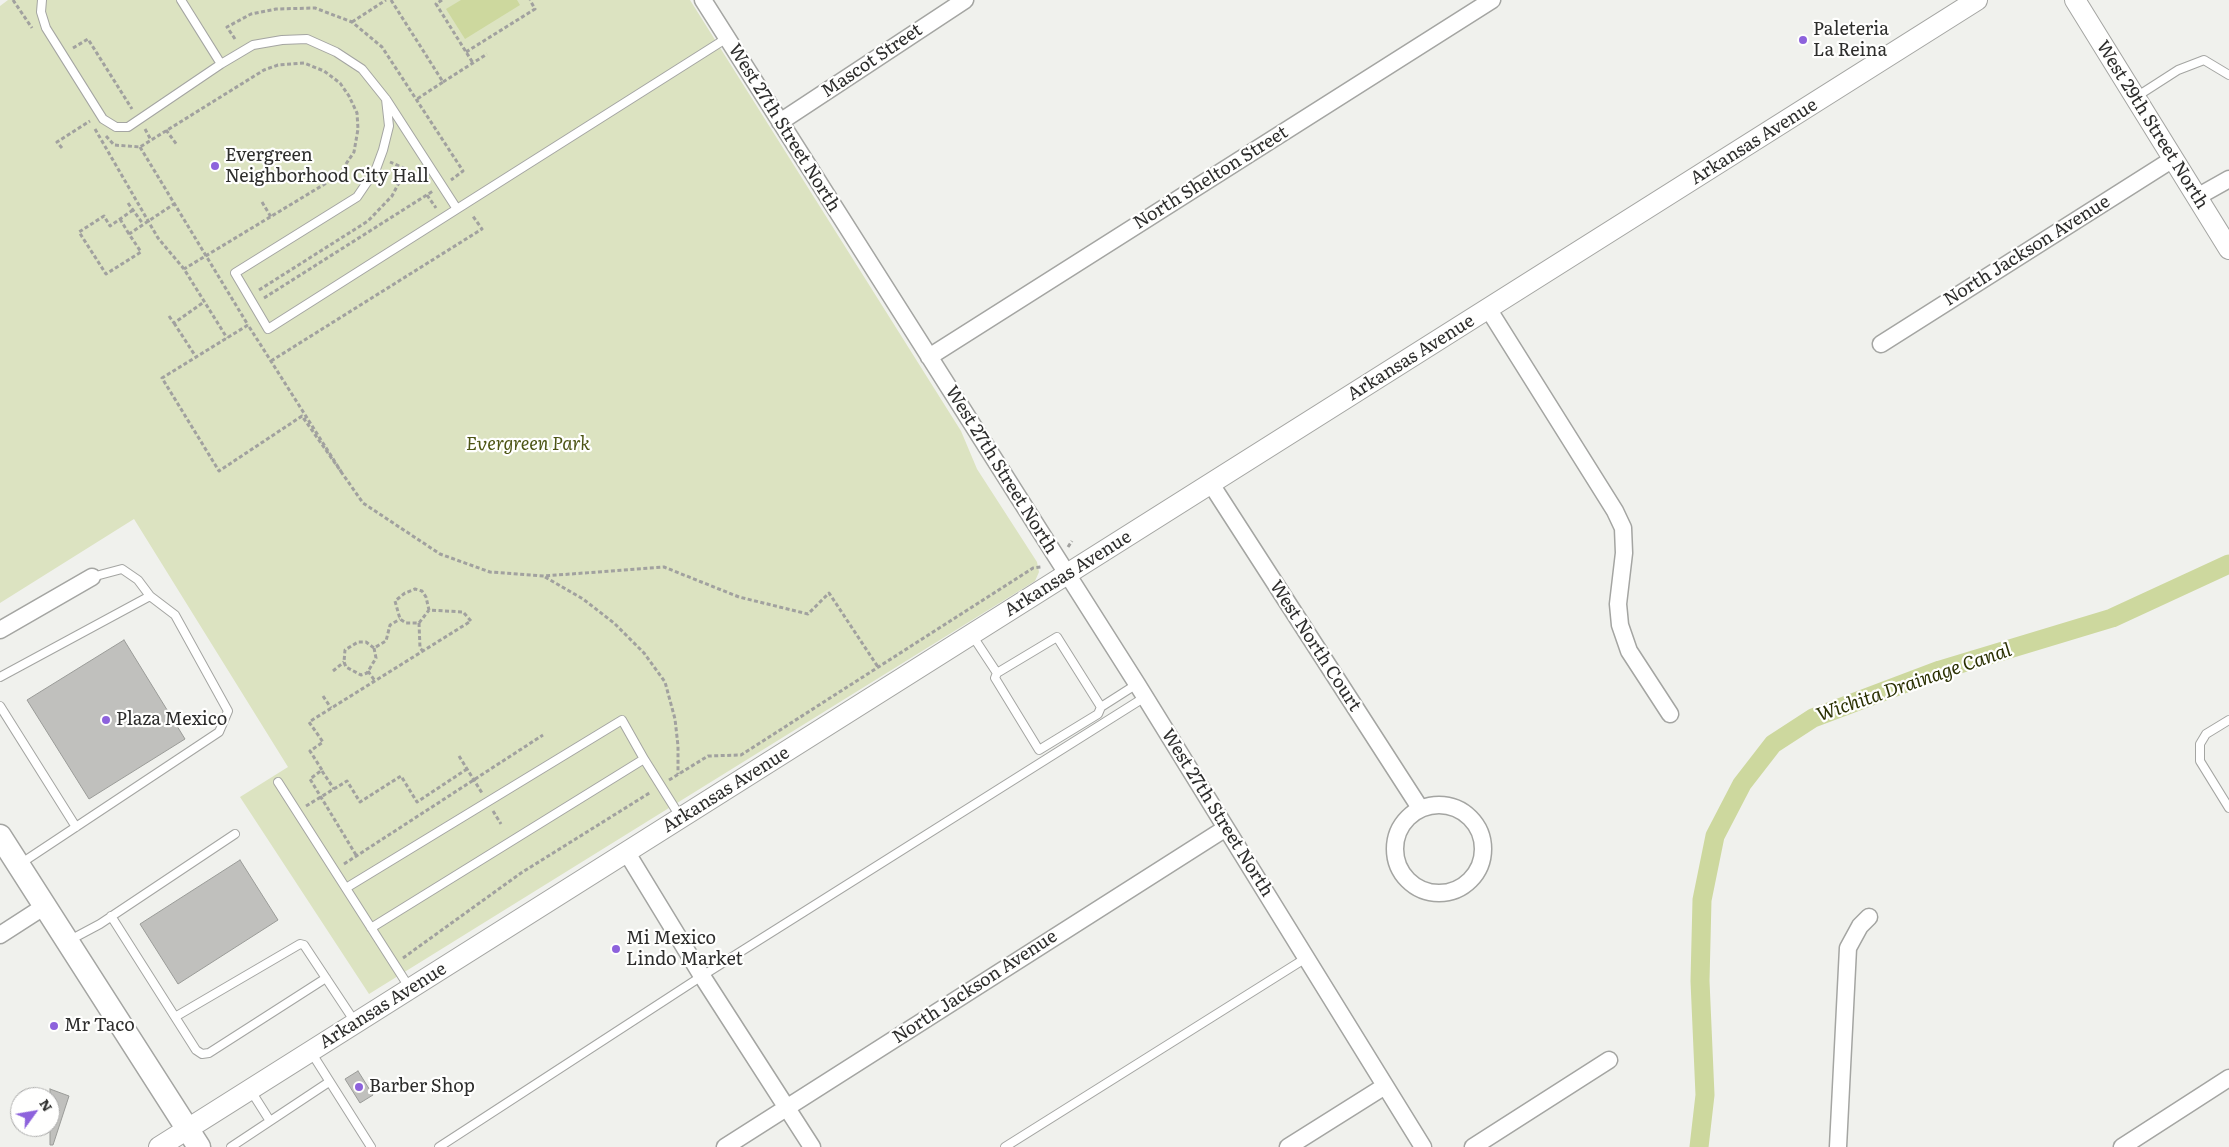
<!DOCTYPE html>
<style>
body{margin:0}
#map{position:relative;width:2229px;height:1147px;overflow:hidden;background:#f0f1ed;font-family:Literata,serif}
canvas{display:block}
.north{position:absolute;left:10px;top:1087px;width:50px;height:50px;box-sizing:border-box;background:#fffffe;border:1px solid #ababaa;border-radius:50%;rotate:58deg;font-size:14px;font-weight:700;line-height:20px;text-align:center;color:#2d2d2c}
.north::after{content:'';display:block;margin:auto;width:18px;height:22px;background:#8d62dc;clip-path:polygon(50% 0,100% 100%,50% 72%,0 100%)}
</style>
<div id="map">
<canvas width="2229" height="1147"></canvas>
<div class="north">N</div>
</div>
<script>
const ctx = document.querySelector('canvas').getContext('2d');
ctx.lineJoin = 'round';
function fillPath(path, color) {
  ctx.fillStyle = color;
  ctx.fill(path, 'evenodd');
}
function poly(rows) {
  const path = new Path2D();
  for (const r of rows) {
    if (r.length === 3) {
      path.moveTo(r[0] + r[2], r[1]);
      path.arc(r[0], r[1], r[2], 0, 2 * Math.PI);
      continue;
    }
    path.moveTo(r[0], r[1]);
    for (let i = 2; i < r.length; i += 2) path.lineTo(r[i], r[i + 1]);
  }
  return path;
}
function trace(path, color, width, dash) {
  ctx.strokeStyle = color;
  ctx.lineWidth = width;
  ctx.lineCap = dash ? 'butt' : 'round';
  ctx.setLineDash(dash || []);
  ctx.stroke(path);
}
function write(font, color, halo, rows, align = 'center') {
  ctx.font = font + ' Literata,serif';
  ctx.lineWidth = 4.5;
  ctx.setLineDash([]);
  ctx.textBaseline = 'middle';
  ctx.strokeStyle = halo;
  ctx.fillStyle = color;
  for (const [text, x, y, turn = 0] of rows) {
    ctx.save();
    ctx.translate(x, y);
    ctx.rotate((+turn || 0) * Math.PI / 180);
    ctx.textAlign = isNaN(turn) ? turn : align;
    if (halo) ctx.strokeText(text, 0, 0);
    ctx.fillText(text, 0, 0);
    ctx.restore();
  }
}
const green = poly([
 [8,0,690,0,961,431,977,469,1037,562,1039,572,1035,581,369,994,240,797,288,767,134,519,0,603,0,6]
]);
const water = poly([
 [461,0,517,0,520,5,465,39,446,9]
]);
const canal = poly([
 [1699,1147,1705,1095,1700,981,1702,900,1715,836,1742,784,1773,744,1813,718,1940,670,2112,618,2229,564]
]);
const building = poly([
 [124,640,185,739,89,799,27,700,124,640],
 [240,860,278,920,178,984,140,924,240,860],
 [358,1071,373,1095,360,1103,345,1079,358,1071],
 [50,1089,69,1096,53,1145,50,1145,50,1089]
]);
const path = poly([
 [13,0,32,28],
 [391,0,443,82,417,99],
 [442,0,436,4,473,63],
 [352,22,386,0],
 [235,39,227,27,251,14,276,9,315,8,352,22,382,47,463,171,451,180],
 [73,48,88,39,132,109],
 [466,52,535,9,530,0],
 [443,82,487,54],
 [95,129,158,238,184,269,227,338],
 [145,129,151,140],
 [166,130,177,145],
 [106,136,114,145,140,147,264,70,278,65,304,63,324,71,340,83,349,96,357,113,358,129,354,152,338,176,184,269],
 [140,147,248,325],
 [62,148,57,142,90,121],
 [427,195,436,208],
 [262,202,271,217],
 [128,203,143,224],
 [133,210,110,226,104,216,79,232,106,274,141,252,129,234,174,204],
 [120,219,129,234],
 [259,290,368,221,392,196,406,169,390,162],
 [264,298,433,191],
 [169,316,174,323,204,302],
 [174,323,196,357],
 [271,361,482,229,472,215],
 [342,473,248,325,162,378,219,471,302,416,363,503,440,554,490,572,544,576,664,567,739,597,808,614,829,593,878,667],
 [1068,547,1072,541],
 [545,577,583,599,614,623,644,653,665,682,675,719,678,746,678,774],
 [419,623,420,648,423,651],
 [374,648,376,658,367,673,361,675,346,667,344,662,345,650,358,642,366,642,374,648,386,641,390,625,400,619],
 [333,671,344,662],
 [368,671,375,681],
 [323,696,331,708],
 [459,756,482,793],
 [322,771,334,789],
 [669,780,708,756,741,755,1033,568,1041,567],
 [306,806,347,781,360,802,401,776,417,802,467,769],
 [493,811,501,824],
 [356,855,310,779,322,770,310,751,323,742,309,722,471,621,463,612,429,610,426,597,422,591,415,589,405,593,395,601,400,619,406,623,419,623,429,610],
 [344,864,543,735],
 [403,958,521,873,651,792]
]);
const service = poly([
 [42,0,41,12,46,28,103,119,116,127,128,127,221,64,253,45,282,40,307,39,336,52,362,69,386,99,457,209,268,329,235,273,357,197,376,169,383,150,389,126,386,99],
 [181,0,221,64],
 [2136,97,2178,70,2204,60,2229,75],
 [457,209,727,38],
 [92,577,122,569,138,580,150,596],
 [972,635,997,673,1057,637,1101,707,1137,684],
 [997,673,995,678,1039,750,1098,714,1101,707],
 [0,677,150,596,175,615,228,711,219,732,20,864],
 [0,706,76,827],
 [2229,720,2206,734,2200,744,2200,761,2229,808],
 [278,782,409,987],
 [346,888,622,720,644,759],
 [111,916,196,1050,202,1054,209,1053,326,978],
 [371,928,644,759,681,818],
 [70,940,100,924,235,834],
 [175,1017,300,944,304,945,355,1022],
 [311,1052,371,1147],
 [251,1091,270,1121],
 [231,1147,329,1082],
 [439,1147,702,976,1145,697],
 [1005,1147,1306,958]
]);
const minor = poly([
 [703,0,1137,684,1423,1147],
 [780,122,965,0],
 [2197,197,2229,179],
 [1489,310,1615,511,1623,528,1624,553,1618,604,1620,625,1629,651,1670,714],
 [1881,344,2173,159],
 [929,357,1492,0],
 [1211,484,1420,808],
 [0,630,92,577],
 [1439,849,44],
 [627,853,702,976,812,1147],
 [0,935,45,906],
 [725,1147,1226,828],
 [1288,1147,1385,1086],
 [1473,1147,1609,1060],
 [1838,1147,1848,948,1860,926,1869,917],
 [2122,1147,2229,1078]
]);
const tertiary = poly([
 [2075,0,2229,249],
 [159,1147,1977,0]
]);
const secondary = poly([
 [0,836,199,1147]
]);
const markers = [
 [1803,40,5,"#8d62dc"],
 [215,166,5,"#8d62dc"],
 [106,720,5,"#8d62dc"],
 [616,949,5,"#8d62dc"],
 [54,1026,5,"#8d62dc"],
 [359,1087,5,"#8d62dc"]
];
const poiNames = [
 ["Paleteria",1813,30],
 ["La Reina",1813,51],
 ["Evergreen",225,156],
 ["Neighborhood City Hall",225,177],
 ["Plaza Mexico",116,720],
 ["Mi Mexico",626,939],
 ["Lindo Market",626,960],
 ["Mr Taco",64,1026],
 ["Barber Shop",369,1087]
];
const streetNames = [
 ["Mascot Street",872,61,-34],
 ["West 29th Street North",2152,125,58],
 ["West 27th Street North",784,128,58],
 ["Arkansas Avenue",1754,142,-32],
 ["North Shelton Street",1211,178,-32],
 ["North Jackson Avenue",2027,251,-32],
 ["Arkansas Avenue",1411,358,-32],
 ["West 27th Street North",1001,470,58],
 ["Arkansas Avenue",1068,574,-32],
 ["West North Court",1315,646,57],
 ["Arkansas Avenue",726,790,-32],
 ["West 27th Street North",1217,813,58],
 ["North Jackson Avenue",975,987,-33],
 ["Arkansas Avenue",383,1006,-32]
];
const parkNames = [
 ["Evergreen Park",528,445]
];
const waterNames = [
 ["Wichita Drainage Canal",1914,683,-19]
];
fillPath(green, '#dce3c1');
fillPath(water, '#cdd89e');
trace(canal, '#cdd89e', 19);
fillPath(building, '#c0c0bd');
trace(building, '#9a9b98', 1);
trace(service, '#a4a5a2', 10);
trace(minor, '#a4a5a2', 19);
trace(tertiary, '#a4a5a2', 22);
trace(secondary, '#a4a5a2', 25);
trace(path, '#a1a19f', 3, [4, 2.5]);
trace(service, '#fff', 8);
trace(minor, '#fff', 16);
trace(tertiary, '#fff', 20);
trace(secondary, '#fff', 22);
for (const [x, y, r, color] of markers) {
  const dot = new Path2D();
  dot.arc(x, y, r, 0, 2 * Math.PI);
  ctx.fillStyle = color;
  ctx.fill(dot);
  trace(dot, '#fffffe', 2);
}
write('18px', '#2d2d2c', '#fffffe', poiNames, 'left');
write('18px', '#2d2d2c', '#fffffe', streetNames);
write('italic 18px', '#4d5515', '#fffffe', parkNames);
write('italic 19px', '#2b3103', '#fffffe', waterNames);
</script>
